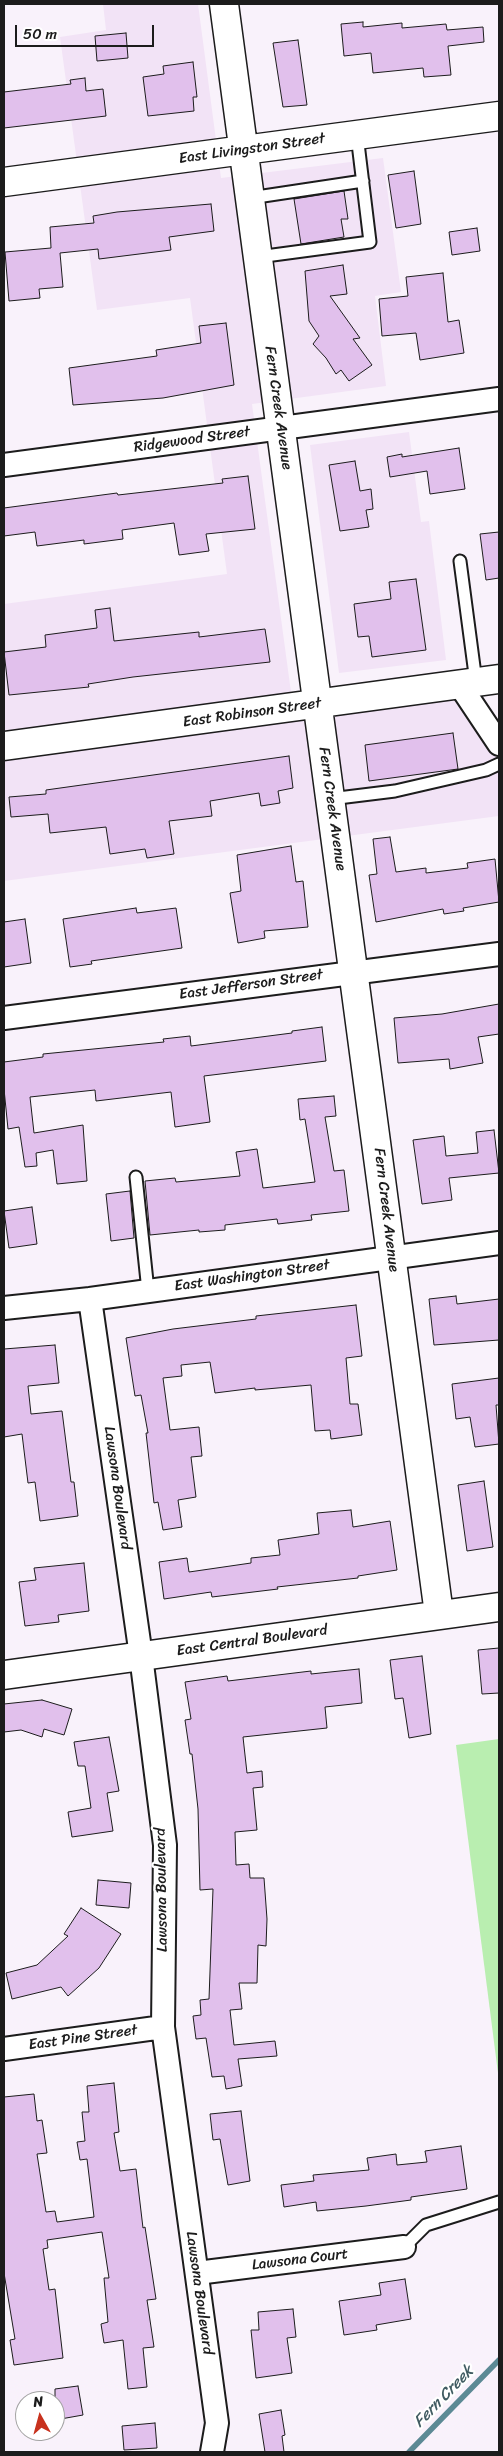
<!DOCTYPE html>
<style>
body{margin:0}
#map{position:relative;width:503px;height:2456px;overflow:hidden;background:#f9f2fb;font-family:Sriracha,sans-serif}
canvas{display:block}
.frame{position:absolute;inset:0;border:5px solid #1c1c1c;pointer-events:none}
.north{position:absolute;left:15px;top:2391px;width:50px;height:50px;box-sizing:border-box;background:#fff;border:1px solid #a4a4a4;border-radius:50%;rotate:353deg;font-size:14px;font-weight:700;line-height:20px;text-align:center;color:#1c1c1c}
.north::after{content:'';display:block;margin:auto;width:18px;height:22px;background:#c8321e;clip-path:polygon(50% 0,100% 100%,50% 72%,0 100%)}
.scale{position:absolute;left:15px;top:25px;width:139px;height:22px;box-sizing:border-box;border:2px solid #1c1c1c;border-top:0;padding-left:6px;font-size:15px;line-height:18px;white-space:nowrap;color:#1c1c1c;-webkit-text-stroke:4px #fff;paint-order:stroke}
</style>
<div id="map">
<canvas width="503" height="2456"></canvas>
<div class="frame"></div>
<div class="north">N</div>
<div class="scale">50 m</div>
</div>
<script>
const ctx = document.querySelector('canvas').getContext('2d');
ctx.lineJoin = 'round';
function fillPath(path, color) {
  ctx.fillStyle = color;
  ctx.fill(path, 'evenodd');
}
function poly(rows) {
  const path = new Path2D();
  for (const r of rows) {
    path.moveTo(r[0], r[1]);
    for (let i = 2; i < r.length; i += 2) path.lineTo(r[i], r[i + 1]);
  }
  return path;
}
function trace(path, color, width, dash) {
  ctx.strokeStyle = color;
  ctx.lineWidth = width;
  ctx.lineCap = dash ? 'butt' : 'round';
  ctx.setLineDash(dash || []);
  ctx.stroke(path);
}
function write(font, color, halo, rows, align = 'center') {
  ctx.font = font + ' Sriracha,sans-serif';
  ctx.lineWidth = 4.5;
  ctx.setLineDash([]);
  ctx.textBaseline = 'middle';
  ctx.strokeStyle = halo;
  ctx.fillStyle = color;
  for (const [text, x, y, turn = 0] of rows) {
    ctx.save();
    ctx.translate(x, y);
    ctx.rotate((+turn || 0) * Math.PI / 180);
    ctx.textAlign = isNaN(turn) ? turn : align;
    if (halo) ctx.strokeText(text, 0, 0);
    ctx.fillText(text, 0, 0);
    ctx.restore();
  }
}
const built = poly([
 [103,4,198,4,221,178,383,158,401,292,375,296,386,386,252,404,293,707,450,686,499,759,499,816,4,881,4,604,227,574,190,298,97,310,60,37,106,30],
 [409,432,421,522,429,521,446,660,339,673,310,445]
]);
const green = poly([
 [499,1739,499,2081,456,1745]
]);
const stream = poly([
 [409,2452,499,2360]
]);
const building = poly([
 [363,22,363,27,402,23,402,28,446,24,447,30,483,27,484,42,448,46,451,75,424,77,423,68,373,73,371,53,344,56,341,24,363,22],
 [126,33,128,58,97,61,95,36,126,33],
 [298,40,307,105,283,107,273,43,298,40],
 [193,62,197,97,193,97,194,111,148,116,143,77,164,74,163,66,193,62],
 [85,78,86,91,103,89,106,116,4,128,4,92,71,84,70,80,85,78],
 [414,171,421,224,396,228,388,175,414,171],
 [344,191,348,219,341,219,344,237,301,244,294,199,344,191],
 [211,204,214,231,169,237,171,250,99,259,98,249,60,253,63,287,39,289,40,298,9,301,5,252,51,248,50,227,94,223,93,216,117,212,211,204],
 [477,228,480,251,452,255,449,232,477,228],
 [343,265,347,294,330,296,360,338,353,339,372,365,349,381,341,370,336,374,326,358,313,344,319,336,309,321,305,271,343,265],
 [443,273,448,322,459,320,464,353,420,360,416,333,382,336,379,299,408,296,406,277,443,273],
 [226,323,234,385,163,398,73,405,69,368,157,356,156,350,201,343,199,326,226,323],
 [459,448,465,489,430,494,427,471,390,477,387,457,402,454,402,457,459,448],
 [355,461,360,491,371,489,373,509,366,510,369,527,340,531,329,465,355,461],
 [248,476,255,529,206,534,209,551,179,555,174,523,122,530,123,539,84,544,84,540,37,546,35,532,4,536,4,508,117,493,118,495,223,483,222,479,248,476],
 [499,532,499,578,486,580,480,534,499,532],
 [416,579,426,650,372,657,369,636,358,637,354,604,391,599,389,582,416,579],
 [110,608,114,641,199,632,199,637,265,629,270,662,133,677,88,684,89,687,9,695,4,652,46,647,45,635,97,628,95,610,110,608],
 [453,733,458,769,369,781,365,745,453,733],
 [289,756,293,788,278,791,280,803,261,806,259,793,210,801,212,816,169,821,174,854,147,858,145,849,110,854,106,827,50,833,48,814,11,817,9,797,46,794,46,790,289,756],
 [390,837,396,872,426,868,426,873,468,868,467,863,495,859,499,902,463,908,464,911,444,914,443,909,376,922,369,875,377,874,373,839,390,837],
 [291,846,296,882,303,881,308,927,264,931,265,938,238,943,230,893,241,891,237,855,291,846],
 [136,908,137,913,176,908,182,948,91,961,92,964,70,967,63,919,136,908],
 [25,919,31,963,4,967,4,922,25,919],
 [499,1004,499,1034,478,1037,483,1063,450,1069,449,1059,398,1063,394,1018,442,1014,499,1004],
 [322,1027,326,1061,204,1076,210,1122,175,1127,171,1092,96,1101,95,1090,30,1097,34,1133,83,1125,87,1181,57,1184,53,1150,36,1153,37,1166,25,1167,19,1127,8,1129,4,1089,4,1062,43,1057,43,1054,164,1042,163,1039,190,1036,191,1046,292,1033,292,1031,322,1027],
 [334,1096,336,1116,325,1117,334,1171,344,1170,349,1211,311,1215,312,1220,278,1224,277,1219,225,1225,225,1230,199,1232,199,1230,150,1235,145,1181,175,1178,176,1182,240,1176,236,1152,257,1149,263,1188,315,1182,305,1119,300,1120,298,1099,334,1096],
 [494,1130,499,1173,449,1178,452,1200,422,1204,413,1140,444,1136,446,1156,478,1153,476,1132,494,1130],
 [130,1191,134,1238,111,1241,106,1194,130,1191],
 [32,1207,37,1244,9,1248,4,1211,32,1207],
 [456,1296,457,1304,499,1299,499,1340,434,1345,429,1299,456,1296],
 [356,1305,362,1356,346,1358,350,1404,358,1404,362,1435,331,1439,330,1430,315,1431,311,1385,255,1390,255,1388,215,1393,210,1362,181,1365,182,1376,163,1378,170,1430,199,1427,202,1456,191,1457,196,1497,178,1500,182,1527,163,1530,158,1502,154,1503,146,1433,148,1433,141,1395,135,1396,126,1338,173,1329,256,1319,256,1316,356,1305],
 [55,1345,59,1383,28,1386,31,1414,62,1411,71,1482,74,1482,78,1516,40,1521,35,1482,28,1483,22,1434,4,1437,4,1349,55,1345],
 [499,1378,499,1405,496,1405,499,1444,475,1447,470,1417,456,1419,452,1384,499,1378],
 [484,1481,493,1547,467,1551,458,1485,484,1481],
 [351,1510,353,1527,390,1521,397,1570,358,1576,358,1578,277,1587,278,1589,212,1597,211,1592,164,1599,159,1562,187,1558,189,1572,251,1563,251,1558,280,1555,278,1540,319,1534,317,1513,351,1510],
 [84,1563,89,1611,58,1615,59,1622,25,1626,19,1582,36,1580,34,1568,84,1563],
 [499,1648,499,1693,482,1694,478,1650,499,1648],
 [422,1656,431,1734,409,1738,403,1698,395,1699,390,1660,422,1656],
 [359,1669,362,1703,325,1707,327,1728,243,1737,247,1773,262,1771,263,1787,253,1788,257,1830,235,1832,236,1865,249,1864,250,1878,264,1878,267,1919,266,1946,258,1945,257,1983,239,1983,242,2009,230,2010,234,2045,275,2041,277,2056,238,2059,242,2086,226,2089,224,2076,212,2077,206,2038,196,2039,193,2016,201,2015,200,2000,209,1999,213,1889,200,1890,198,1809,192,1754,190,1754,185,1720,191,1719,185,1682,227,1676,228,1681,311,1671,311,1674,359,1669],
 [42,1700,72,1709,64,1735,44,1729,42,1737,21,1730,4,1732,4,1704,42,1700],
 [109,1737,119,1791,107,1793,113,1831,72,1837,68,1812,91,1808,85,1766,78,1766,74,1742,109,1737],
 [98,1880,131,1883,129,1908,96,1905,98,1880],
 [81,1908,121,1934,99,1968,68,1996,61,1987,12,1999,6,1973,37,1965,68,1936,64,1934,81,1908],
 [114,2083,119,2132,114,2133,120,2171,136,2169,143,2228,145,2227,156,2299,147,2300,154,2347,143,2348,147,2387,128,2389,123,2340,104,2343,101,2324,108,2322,104,2278,109,2278,102,2232,47,2240,48,2248,43,2249,49,2290,55,2289,63,2358,14,2365,10,2340,15,2339,4,2273,4,2097,34,2094,37,2121,42,2120,47,2153,37,2154,46,2212,55,2211,57,2222,94,2217,87,2159,80,2160,77,2142,85,2141,82,2112,89,2112,87,2086,114,2083],
 [241,2111,250,2181,228,2185,220,2139,213,2140,210,2114,241,2111],
 [461,2146,467,2189,411,2197,411,2200,366,2206,317,2211,316,2202,284,2207,281,2185,314,2181,313,2175,369,2170,367,2158,396,2154,397,2165,427,2162,425,2151,461,2146],
 [405,2279,411,2319,376,2325,377,2330,344,2335,339,2301,381,2295,379,2283,405,2279],
 [293,2309,296,2337,287,2338,292,2373,256,2378,251,2330,259,2330,258,2312,293,2309],
 [78,2386,83,2415,55,2420,55,2389,78,2386],
 [281,2410,285,2435,282,2436,284,2452,265,2452,259,2414,281,2410],
 [155,2423,157,2448,124,2450,122,2426,155,2423]
]);
const lane = poly([
 [250,198,363,181],
 [258,257,370,242,357,135],
 [460,561,476,682],
 [330,799,395,791,486,770,499,764],
 [136,1177,148,1291],
 [404,2247,426,2225,499,2202]
]);
const street = poly([
 [4,465,499,399],
 [459,684,499,744],
 [4,1018,499,954],
 [90,1299,141,1656,165,1845,163,2027,217,2423,212,2452],
 [4,1308,90,1299,499,1243],
 [4,2049,163,2027],
 [197,2273,404,2247]
]);
const secondary = poly([
 [224,4,439,1614],
 [4,182,499,116],
 [4,746,499,679],
 [4,1675,499,1607]
]);
const streetNames = [
 ["East Livingston Street",252,149,-8],
 ["Fern Creek Avenue",278,408,82],
 ["Ridgewood Street",192,440,-8],
 ["East Robinson Street",252,713,-8],
 ["Fern Creek Avenue",332,809,82],
 ["East Jefferson Street",251,985,-8],
 ["Fern Creek Avenue",386,1210,83],
 ["East Washington Street",252,1276,-8],
 ["Lawsona Boulevard",117,1488,82],
 ["East Central Boulevard",252,1641,-8],
 ["Lawsona Boulevard",162,1890,-91],
 ["East Pine Street",83,2038,-8],
 ["Lawsona Court",300,2260,-7],
 ["Lawsona Boulevard",199,2293,82]
];
const waterNames = [
 ["Fern Creek",444,2397,-46]
];
fillPath(built, '#f2e3f6');
fillPath(green, '#b9eeb0');
trace(stream, '#5c8a95', 5.5);
fillPath(building, '#e1c0ec');
trace(building, '#1c1c1c', 1);
trace(lane, '#1c1c1c', 15);
trace(street, '#1c1c1c', 26);
trace(secondary, '#1c1c1c', 31);
trace(lane, '#fff', 11);
trace(street, '#fff', 22);
trace(secondary, '#fff', 28);
write('15px', '#1c1c1c', '#fff', streetNames);
write('italic 16px', '#415c62', '#fff', waterNames);
</script>
